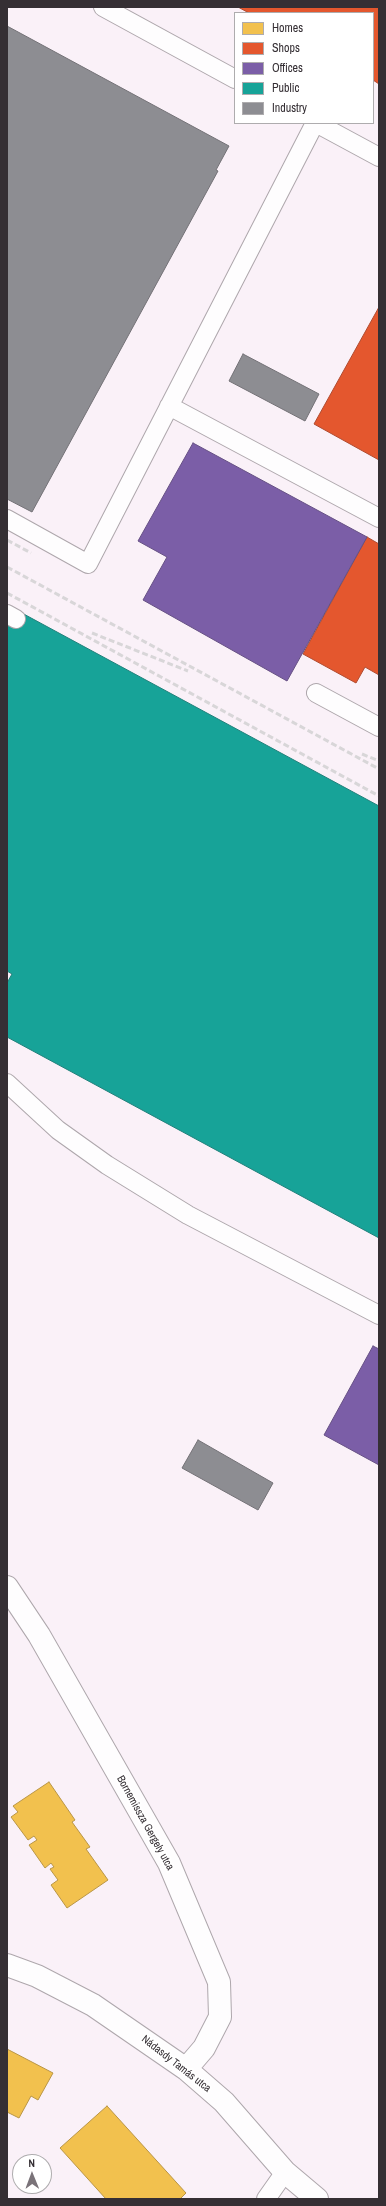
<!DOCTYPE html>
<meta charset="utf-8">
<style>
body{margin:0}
#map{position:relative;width:386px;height:2206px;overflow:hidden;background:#faf1f8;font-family:"Archivo Narrow",sans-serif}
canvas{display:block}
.frame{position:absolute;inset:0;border:8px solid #352f34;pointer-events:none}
.legend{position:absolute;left:234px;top:12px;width:140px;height:112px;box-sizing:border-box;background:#fff;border:1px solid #aeacae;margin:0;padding:5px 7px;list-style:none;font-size:12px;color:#352f34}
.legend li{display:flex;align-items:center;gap:8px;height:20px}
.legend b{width:20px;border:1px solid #aeacae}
.north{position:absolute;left:12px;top:2154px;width:40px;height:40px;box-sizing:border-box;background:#fff;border:1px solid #aeacae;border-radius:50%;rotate:359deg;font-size:11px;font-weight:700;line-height:16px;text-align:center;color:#352f34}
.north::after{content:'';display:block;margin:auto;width:14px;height:18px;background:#7a7379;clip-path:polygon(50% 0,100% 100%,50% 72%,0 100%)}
</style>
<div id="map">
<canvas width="386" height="2206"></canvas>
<div class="frame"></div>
<ul class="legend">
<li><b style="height:11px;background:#f2c14e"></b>Homes</li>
<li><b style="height:11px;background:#e4572e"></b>Shops</li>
<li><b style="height:11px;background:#7b5ea7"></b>Offices</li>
<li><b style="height:11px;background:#17a398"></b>Public</li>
<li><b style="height:11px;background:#8d8d92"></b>Industry</li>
</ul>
<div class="north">N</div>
</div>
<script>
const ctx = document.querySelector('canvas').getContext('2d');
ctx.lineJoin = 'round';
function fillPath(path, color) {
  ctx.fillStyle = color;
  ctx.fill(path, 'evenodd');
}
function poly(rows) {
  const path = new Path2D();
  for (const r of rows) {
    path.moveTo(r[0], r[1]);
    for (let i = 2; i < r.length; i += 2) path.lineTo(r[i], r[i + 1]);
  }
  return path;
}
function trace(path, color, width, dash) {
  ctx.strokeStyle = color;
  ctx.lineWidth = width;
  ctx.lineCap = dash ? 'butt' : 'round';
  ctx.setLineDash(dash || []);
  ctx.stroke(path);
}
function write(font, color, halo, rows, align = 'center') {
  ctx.font = font + ' "Archivo Narrow",sans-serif';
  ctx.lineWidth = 4;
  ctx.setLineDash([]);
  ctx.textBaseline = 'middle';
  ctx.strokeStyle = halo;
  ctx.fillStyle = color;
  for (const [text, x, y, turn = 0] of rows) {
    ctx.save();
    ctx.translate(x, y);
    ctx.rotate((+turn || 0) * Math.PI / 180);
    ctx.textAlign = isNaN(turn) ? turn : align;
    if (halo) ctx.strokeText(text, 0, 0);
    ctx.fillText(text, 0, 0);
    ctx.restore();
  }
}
const homes = poly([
 [49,1782,75,1820,72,1822,90,1847,86,1849,108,1880,67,1908,51,1885,58,1880,50,1869,54,1867,51,1863,45,1868,29,1845,37,1840,34,1836,28,1840,11,1817,18,1812,13,1806,49,1782],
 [7,2049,53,2073,38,2100,31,2096,19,2118,7,2112,7,2049],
 [107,2106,186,2193,180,2199,106,2199,60,2148,107,2106]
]);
const shops = poly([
 [238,7,379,7,379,84,373,80,373,13,249,13,238,7],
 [379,307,379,460,314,424,379,307],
 [367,537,379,544,379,675,365,667,356,683,303,654,367,537]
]);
const offices = poly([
 [193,443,367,537,287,681,143,600,167,557,138,541,193,443],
 [373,1346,379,1349,379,1465,324,1435,373,1346]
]);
const public = poly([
 [20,612,379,806,379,1238,7,1037,7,983,12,974,7,971,7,625,12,627,20,612]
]);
const industry = poly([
 [7,26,229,146,216,170,218,171,32,512,7,499,7,26],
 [243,354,319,394,305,421,229,381,243,354],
 [198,1440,273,1483,258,1510,182,1468,198,1440]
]);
const lane = poly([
 [103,7,235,79],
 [316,123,379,157],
 [169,406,379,518],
 [7,519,88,564,315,123],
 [7,614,16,619],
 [316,693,379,727],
 [7,1083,58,1130,107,1165,188,1215,379,1315],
 [266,2199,285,2172]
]);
const street = poly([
 [7,1587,39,1635,169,1863,219,1982,220,2017,204,2048,186,2069],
 [7,1965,37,1976,93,2005,186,2069,224,2102,285,2172,317,2199]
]);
const rail = poly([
 [7,540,31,553],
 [7,567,379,769],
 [7,593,379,796],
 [92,633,188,671],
 [362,754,379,761]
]);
const streetNames = [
 ["Bornemissza Gergely utca",145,1823,61],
 ["Nádasdy Tamás utca",176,2064,38]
];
fillPath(homes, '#f2c14e');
trace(homes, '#b99546', 1);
fillPath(shops, '#e4572e');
trace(shops, '#b04b30', 1);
fillPath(offices, '#7b5ea7');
trace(offices, '#665084', 1);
fillPath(public, '#17a398');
trace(public, '#20807a', 1);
fillPath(industry, '#8d8d92');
trace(industry, '#737176', 1);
trace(lane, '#aea7ac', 20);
trace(street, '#aea7ac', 24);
trace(lane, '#fefdfe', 18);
trace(street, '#fefdfe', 22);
trace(rail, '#d8d6d8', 3, [6, 3]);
write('11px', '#352f34', '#fff', streetNames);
</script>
